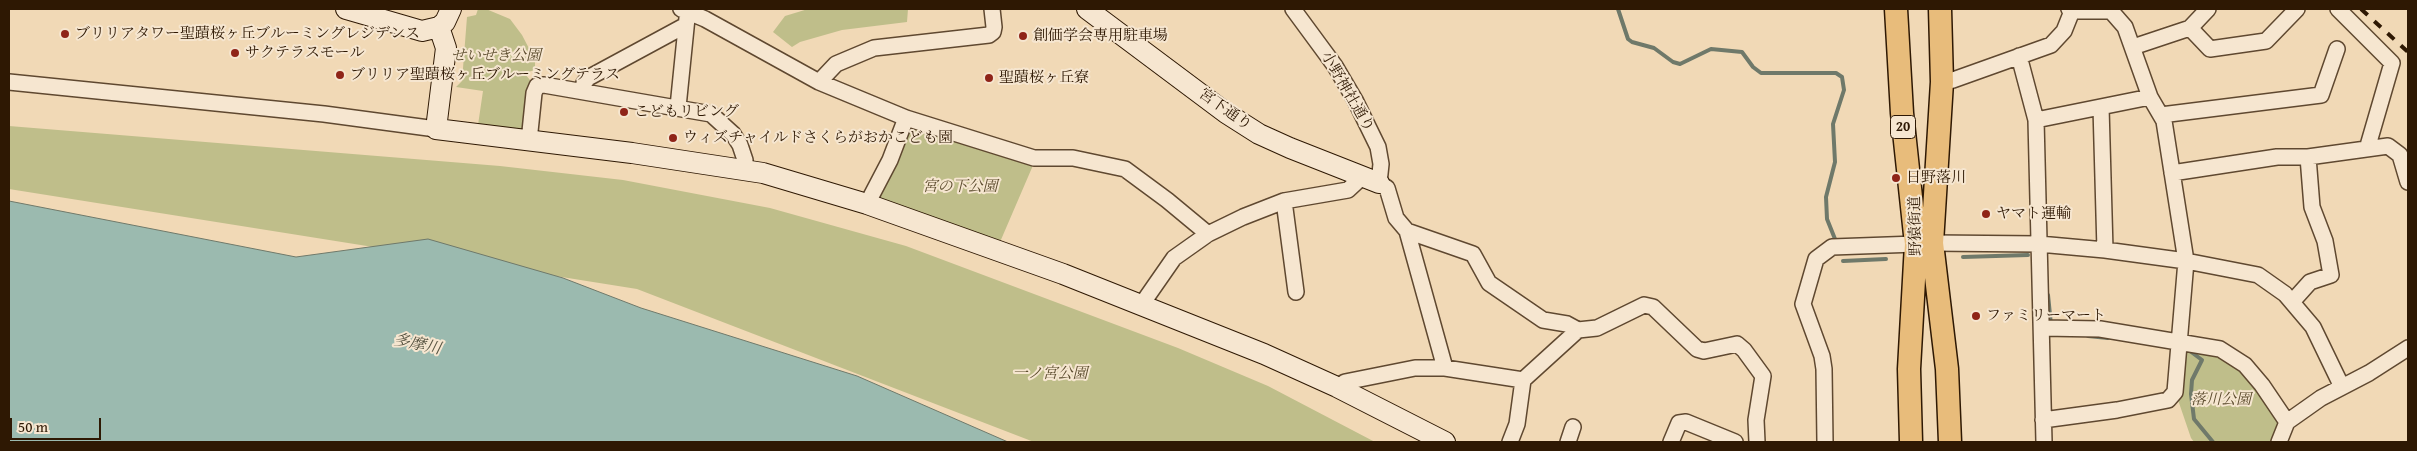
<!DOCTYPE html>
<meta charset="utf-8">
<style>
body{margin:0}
#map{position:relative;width:2417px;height:451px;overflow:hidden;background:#f1d9b6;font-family:"Gentium Book Plus",serif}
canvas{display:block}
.frame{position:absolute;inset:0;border:10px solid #2e1803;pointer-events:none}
.scale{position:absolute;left:10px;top:418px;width:91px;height:22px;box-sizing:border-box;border:2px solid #2e1803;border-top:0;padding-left:6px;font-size:15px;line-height:18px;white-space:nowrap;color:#2e1803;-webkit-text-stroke:4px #f6e6d0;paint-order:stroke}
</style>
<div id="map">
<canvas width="2417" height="451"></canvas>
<div class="frame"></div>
<div class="scale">50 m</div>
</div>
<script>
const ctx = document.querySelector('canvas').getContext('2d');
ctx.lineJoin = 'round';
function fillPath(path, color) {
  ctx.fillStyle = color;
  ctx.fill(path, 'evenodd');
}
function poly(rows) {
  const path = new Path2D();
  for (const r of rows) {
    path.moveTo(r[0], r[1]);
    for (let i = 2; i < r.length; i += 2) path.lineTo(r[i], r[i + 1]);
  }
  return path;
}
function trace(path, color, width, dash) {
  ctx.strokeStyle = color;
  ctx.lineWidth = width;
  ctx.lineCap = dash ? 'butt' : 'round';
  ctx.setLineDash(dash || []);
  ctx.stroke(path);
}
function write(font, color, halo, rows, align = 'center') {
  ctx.font = font + ' "Gentium Book Plus","Noto Serif JP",serif';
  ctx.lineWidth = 4;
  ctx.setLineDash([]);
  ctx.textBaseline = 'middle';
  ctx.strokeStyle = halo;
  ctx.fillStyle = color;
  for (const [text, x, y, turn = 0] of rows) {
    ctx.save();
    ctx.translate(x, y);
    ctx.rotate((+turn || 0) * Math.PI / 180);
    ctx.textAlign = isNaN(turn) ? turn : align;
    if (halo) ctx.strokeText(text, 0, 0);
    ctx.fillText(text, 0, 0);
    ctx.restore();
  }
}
const green = poly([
 [478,9,486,9,510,19,522,35,535,60,535,70,524,73,530,80,524,130,478,125,483,91,456,87,462,81,467,17,476,15],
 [808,9,908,9,907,22,842,30,800,42,792,47,773,32,785,16],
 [906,118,1034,163,997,249,875,203],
 [9,126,500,166,623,180,770,208,906,246,1178,348,1268,386,1375,442,1034,442,637,289,9,189],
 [2181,341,2220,349,2287,422,2279,442,2194,442,2191,438,2177,397]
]);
const water = poly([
 [9,201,296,257,428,239,563,278,641,308,857,376,1008,442,9,442,9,201]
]);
const stream = poly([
 [1618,9,1628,39,1632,42,1654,48,1673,62,1680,64,1711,49,1742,52,1753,67,1761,73,1836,73,1842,77,1844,90,1833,124,1835,162,1826,197,1827,219,1835,239],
 [1963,257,2028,255],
 [1843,261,1886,259],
 [2048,295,2051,325],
 [2088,336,2108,338],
 [2190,351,2202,360,2192,380,2191,394,2194,419,2213,442]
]);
const street = poly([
 [681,9,705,19,819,82,906,118,1034,158,1073,158,1125,169,1167,200,1208,234],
 [1293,9,1335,66,1355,100,1378,147,1381,164,1379,183,1387,188,1396,218,1407,231,1473,254,1489,283,1543,320,1567,324,1578,330,1597,328,1644,305,1653,307,1697,349,1704,351,1737,344,1744,350,1763,376,1756,420,1757,442],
 [2338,9,2392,63,2367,149],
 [2190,28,2210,49,2266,41,2297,9],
 [2133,47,2190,28,2208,9],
 [2019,56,2036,120,2044,442],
 [9,82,324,114,436,129],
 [819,82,836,64,874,48,989,35,993,32,994,27,992,9],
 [1942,82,1953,80,2051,45,2064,31,2072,11],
 [583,91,584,83,588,78,686,25],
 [678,107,687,18],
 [2101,107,2105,250],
 [2161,115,2321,95,2337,49],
 [2036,120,2150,97],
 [529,141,534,93,537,86,544,85,711,114,733,134,740,145,745,160,744,170],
 [2172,173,2277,157,2308,157,2388,146,2400,155,2408,182],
 [1284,201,1296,292],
 [867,204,890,160,906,118],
 [1407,231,1445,368],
 [1932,243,2039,244,2105,250,2186,261,2258,275,2285,294,2313,327,2342,387],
 [2292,302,2310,282,2331,275,2325,241,2312,207,2308,157],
 [1142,304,1174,258,1208,234,1243,217,1284,201,1348,190,1362,177],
 [2043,328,2100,329,2220,349,2245,365,2262,385,2287,422],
 [1337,387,1345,382,1415,368,1445,368,1523,380,1578,330],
 [2043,420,2117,410,2168,400,2175,392,2186,261,2164,121,2150,97,2125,27,2111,11,2072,11,2069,9],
 [1510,442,1517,424,1523,380],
 [1568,442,1573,427],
 [1671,442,1679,423,1686,422,1735,442],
 [1825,442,1824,369,1822,356,1803,304,1816,259,1832,247,1916,244],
 [2279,442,2287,422,2321,398,2369,373,2408,348]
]);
const secondary = poly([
 [346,9,422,31,439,27,445,22,451,9],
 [1087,9,1226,113,1259,134,1290,148,1379,183],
 [439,27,446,48,436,129,632,153,763,173,867,204,1063,274,1264,354,1337,387,1445,442]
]);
const primary = poly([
 [1896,9,1902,113,1916,244,1909,369,1911,442],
 [1940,9,1942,82,1932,243,1947,369,1950,442]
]);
const rail = poly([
 [2361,9,2408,52]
]);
const markers = [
 [65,34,5,"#8f2418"],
 [1023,36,5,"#8f2418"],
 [235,53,5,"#8f2418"],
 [340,75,5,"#8f2418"],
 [989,78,5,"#8f2418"],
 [624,112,5,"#8f2418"],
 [673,138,5,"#8f2418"],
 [1896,178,5,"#8f2418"],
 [1986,214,5,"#8f2418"],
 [1976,316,5,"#8f2418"]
];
const shields = [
 [1903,127,25]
];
const shieldNames = [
 ["20",1903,127]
];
const poiNames = [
 ["ブリリアタワー聖蹟桜ヶ丘ブルーミングレジデンス",75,34],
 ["創価学会専用駐車場",1033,36],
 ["サクテラスモール",245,53],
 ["ブリリア聖蹟桜ヶ丘ブルーミングテラス",350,75],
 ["聖蹟桜ヶ丘寮",999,78],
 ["こどもリビング",634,112],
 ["ウィズチャイルドさくらがおかこども園",683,138],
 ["日野落川",1906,178],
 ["ヤマト運輸",1996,214],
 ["ファミリーマート",1986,316]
];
const parkNames = [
 ["せいせき公園",496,56],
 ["宮の下公園",960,187],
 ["一ノ宮公園",1050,374],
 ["落川公園",2221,400]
];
const streetNames = [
 ["小野神社通り",1347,92,60],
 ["宮下通り",1225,110,35],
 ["野猿街道",1916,226,-91]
];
const waterNames = [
 ["多摩川",417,345,12]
];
fillPath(green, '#bfbe8a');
fillPath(water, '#9bbaaf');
trace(water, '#6f796a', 1);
trace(stream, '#6f796a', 4);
trace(street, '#5f4830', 18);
trace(secondary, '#2e1803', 22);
trace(primary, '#2e1803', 25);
trace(street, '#f6e6d0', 15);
trace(secondary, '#f6e6d0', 20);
trace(primary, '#e8bc7b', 22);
trace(rail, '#2e1803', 4, [9, 9]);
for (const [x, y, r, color] of markers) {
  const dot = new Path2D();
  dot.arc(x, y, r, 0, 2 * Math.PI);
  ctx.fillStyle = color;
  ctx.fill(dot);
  trace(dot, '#f6e6d0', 2);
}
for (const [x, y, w] of shields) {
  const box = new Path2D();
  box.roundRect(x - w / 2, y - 11.5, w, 23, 4);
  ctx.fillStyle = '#f6e6d0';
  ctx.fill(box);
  trace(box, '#2e1803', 1);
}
write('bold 14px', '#2e1803', null, shieldNames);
write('15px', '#2e1803', '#f6e6d0', poiNames, 'left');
write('italic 15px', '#5a4a2c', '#f6e6d0', parkNames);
write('15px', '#2e1803', '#f6e6d0', streetNames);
write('italic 16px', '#54513f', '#f6e6d0', waterNames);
</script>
